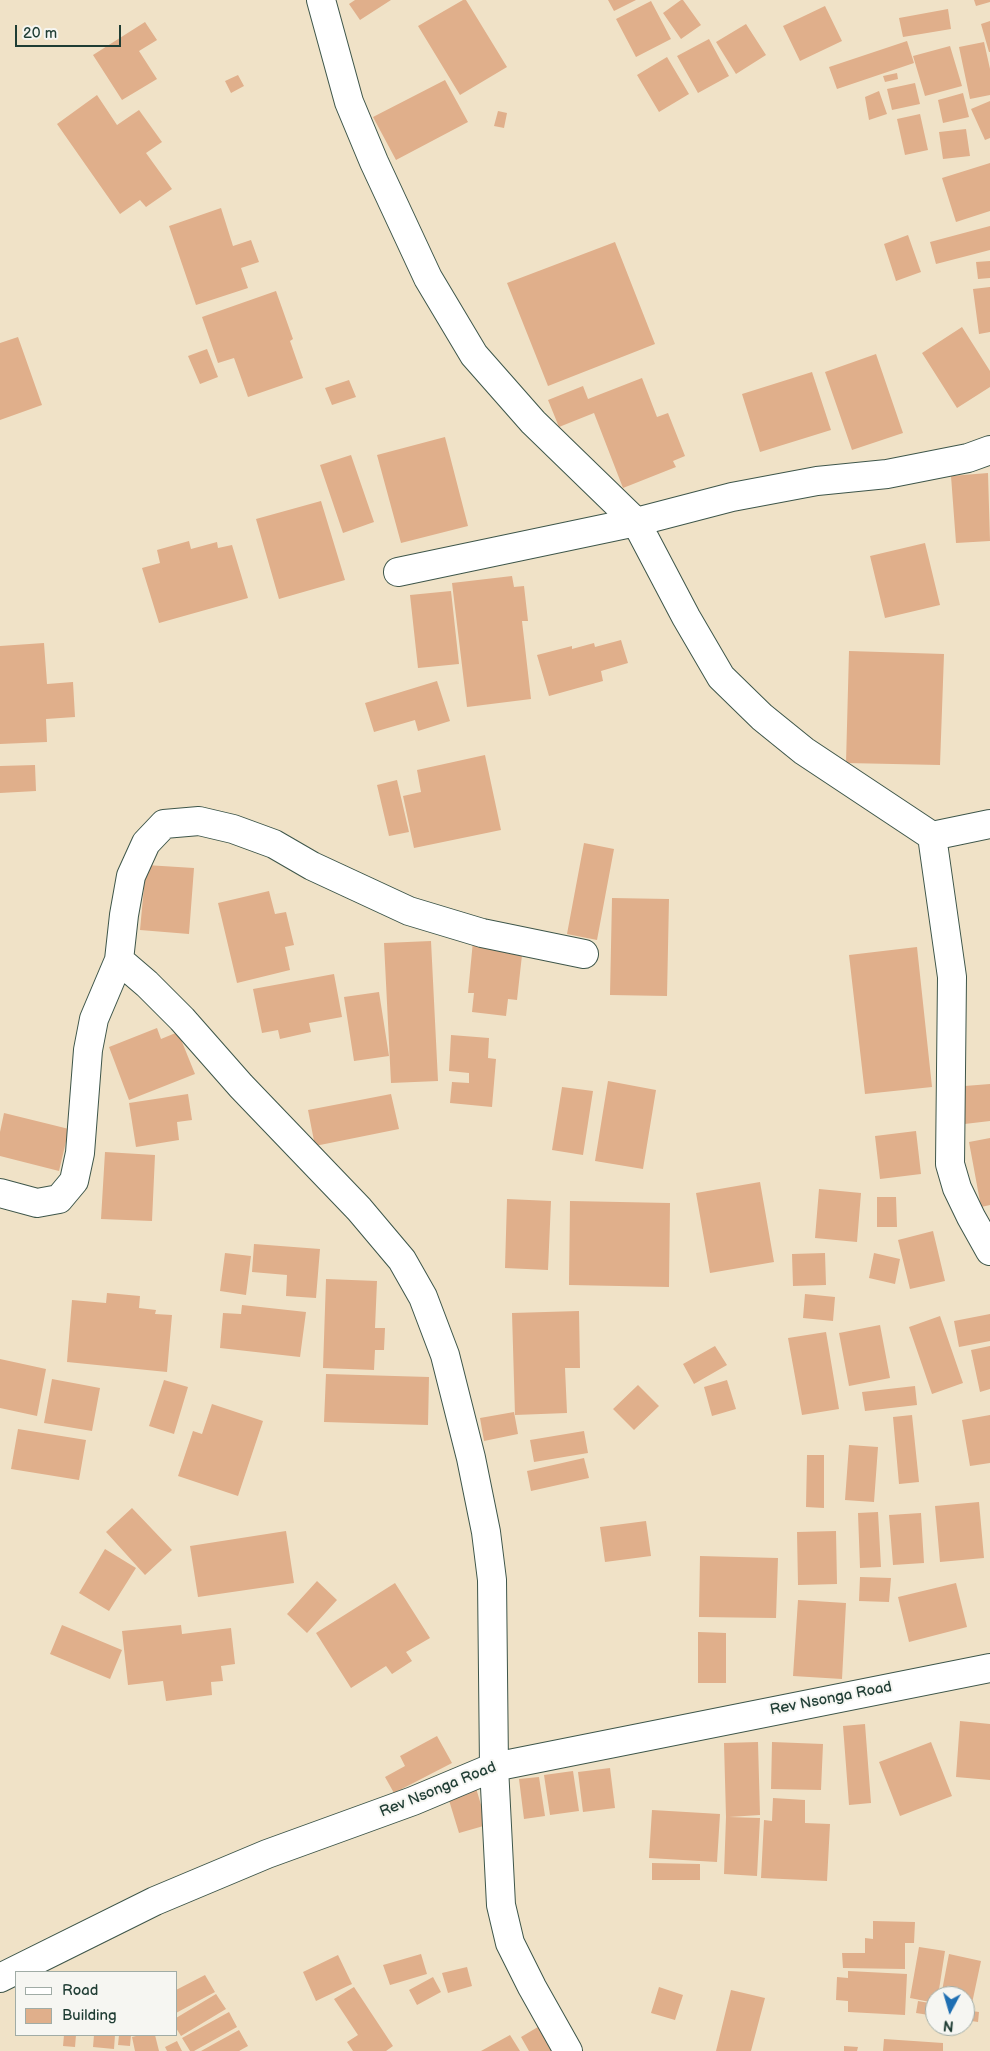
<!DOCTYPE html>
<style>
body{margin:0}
#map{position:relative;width:990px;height:2051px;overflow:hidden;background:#f0e2c7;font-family:"Balsamiq Sans",sans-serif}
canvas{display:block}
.legend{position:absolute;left:15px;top:1971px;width:162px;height:65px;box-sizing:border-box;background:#f6f6f2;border:1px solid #a0aca6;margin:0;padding:6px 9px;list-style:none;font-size:15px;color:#1f3d34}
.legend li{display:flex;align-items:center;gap:10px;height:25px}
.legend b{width:25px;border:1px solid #a0aca6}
.north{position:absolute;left:925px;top:1986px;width:50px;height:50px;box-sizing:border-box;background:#f6f6f2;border:1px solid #a0aca6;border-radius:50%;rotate:186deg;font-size:14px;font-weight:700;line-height:20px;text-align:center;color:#1f3d34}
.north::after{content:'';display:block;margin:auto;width:18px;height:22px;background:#1f6fb2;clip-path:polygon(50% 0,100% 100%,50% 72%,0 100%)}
.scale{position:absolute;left:15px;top:25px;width:106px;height:22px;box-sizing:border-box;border:2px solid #1f3d34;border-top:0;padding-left:6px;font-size:15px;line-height:18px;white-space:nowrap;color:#1f3d34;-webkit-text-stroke:4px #f6f6f2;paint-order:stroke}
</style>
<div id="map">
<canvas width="990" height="2051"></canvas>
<ul class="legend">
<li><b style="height:6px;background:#fff"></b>Road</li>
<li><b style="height:14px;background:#e0af8b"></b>Building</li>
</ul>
<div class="north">N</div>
<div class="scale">20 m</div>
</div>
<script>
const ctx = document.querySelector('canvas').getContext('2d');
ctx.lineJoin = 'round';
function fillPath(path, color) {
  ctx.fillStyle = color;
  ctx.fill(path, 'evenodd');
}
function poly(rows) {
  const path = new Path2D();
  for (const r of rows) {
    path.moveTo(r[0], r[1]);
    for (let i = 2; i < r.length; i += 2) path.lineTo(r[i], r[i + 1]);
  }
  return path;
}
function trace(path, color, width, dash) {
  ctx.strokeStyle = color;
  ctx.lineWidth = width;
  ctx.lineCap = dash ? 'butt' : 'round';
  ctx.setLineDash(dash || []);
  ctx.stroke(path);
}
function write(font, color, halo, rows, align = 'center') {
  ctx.font = font + ' "Balsamiq Sans",sans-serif';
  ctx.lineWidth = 4;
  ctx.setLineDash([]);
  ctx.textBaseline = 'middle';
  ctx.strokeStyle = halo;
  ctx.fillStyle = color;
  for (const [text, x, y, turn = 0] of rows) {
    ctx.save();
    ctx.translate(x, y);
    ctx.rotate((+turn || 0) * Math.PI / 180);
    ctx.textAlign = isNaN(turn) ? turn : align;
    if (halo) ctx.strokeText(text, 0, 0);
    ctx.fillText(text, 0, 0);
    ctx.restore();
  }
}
const building = poly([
 [355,0,391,0,360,20,349,4],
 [463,0,466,0,507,67,460,95,418,26],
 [608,0,636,0,614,11],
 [681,0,683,0,701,25,681,39,663,13],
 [974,0,990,0,990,2,976,6],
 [651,1,671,39,636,57,616,19],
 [825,6,842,41,800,61,783,26],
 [948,9,951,29,903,37,899,18],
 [990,21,990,52,989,52,981,24],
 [145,22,157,40,139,51,157,79,122,100,93,55],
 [746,24,766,55,736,74,716,42],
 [709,39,729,76,698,93,677,56],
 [907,41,914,63,837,89,829,67],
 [984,42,990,69,990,95,970,99,959,47],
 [950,46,962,86,925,96,913,56],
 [667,57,689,94,659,112,637,75],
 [897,73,898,79,885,82,883,76],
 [238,75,244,86,231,93,225,81],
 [445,80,468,122,396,160,373,117],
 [915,83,920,104,892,110,887,89],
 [879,91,887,114,869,120,865,97],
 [963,93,969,117,943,123,938,100],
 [97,95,117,125,139,110,162,142,146,153,172,189,146,207,140,200,120,214,57,124],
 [990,101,990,138,985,140,971,109],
 [498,111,507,113,504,128,494,126],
 [920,114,928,150,905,155,897,119],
 [966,129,970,156,943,159,939,132],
 [990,163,990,211,956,222,942,178],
 [221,208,233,246,251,240,259,262,241,268,248,288,196,305,169,226],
 [990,226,990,250,936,264,930,242],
 [908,235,921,272,896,281,884,244],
 [615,242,655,344,548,386,507,283],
 [990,261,990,278,978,279,976,262],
 [990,287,990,332,979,334,973,289],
 [276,291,293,339,290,341,303,378,248,397,234,358,218,363,202,317],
 [962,327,990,371,990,387,957,408,922,353],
 [18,337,42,405,0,420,0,343],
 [207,349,218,377,200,384,188,356],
 [876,354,903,433,852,450,825,372],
 [812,372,831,430,760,452,742,394],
 [642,378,657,417,668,413,685,456,673,461,676,467,623,488,594,413,559,427,548,400,583,386,588,399],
 [349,380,356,397,332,405,325,388],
 [445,437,468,526,401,543,377,455],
 [351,455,374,522,343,533,320,465],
 [988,473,990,541,956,543,951,476],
 [321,501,345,580,279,599,256,519],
 [189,541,191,549,217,542,218,548,232,545,248,598,159,623,142,568,160,563,157,550],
 [925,543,940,605,885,618,870,556],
 [512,576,514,587,524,586,528,621,522,621,531,699,467,707,452,583],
 [451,591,459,664,418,668,410,595],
 [621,640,628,663,601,671,603,681,549,696,537,655,572,646,572,649,594,643,595,647],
 [44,643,47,684,73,682,75,717,46,719,47,742,0,744,0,646],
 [849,651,944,654,940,765,846,763],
 [437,681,450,721,418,731,415,720,374,732,365,703],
 [485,755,501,830,414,848,403,796,421,792,417,770],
 [35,765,36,791,0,793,0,766],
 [397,780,409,832,389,836,377,785],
 [584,843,614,849,597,940,567,934],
 [146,865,194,868,189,934,140,930],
 [269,891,275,914,286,912,294,945,285,947,290,970,237,983,218,903],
 [612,898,669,899,667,996,610,995],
 [431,941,438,1081,391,1083,384,943],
 [473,941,523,946,517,1000,508,999,506,1016,472,1012,474,993,468,993],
 [917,947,932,1087,865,1094,849,955],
 [334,974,342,1017,309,1023,311,1032,280,1039,278,1030,262,1033,253,989],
 [379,992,389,1056,354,1061,344,997],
 [157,1028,161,1039,178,1032,195,1074,129,1100,109,1047],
 [451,1035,489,1038,488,1058,496,1059,492,1107,450,1103,452,1082,469,1083,469,1073,449,1071],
 [608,1081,656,1090,643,1169,595,1161],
 [990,1084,990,1121,956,1125,952,1087],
 [562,1087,593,1091,583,1155,552,1150],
 [188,1094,192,1120,177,1122,179,1140,136,1147,129,1103],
 [391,1094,399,1129,315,1146,308,1110],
 [4,1113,69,1129,59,1171,0,1156,0,1132],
 [916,1131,921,1174,880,1179,875,1136],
 [990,1138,990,1205,981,1207,969,1142],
 [105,1152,155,1155,152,1221,101,1219],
 [760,1182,774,1262,710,1273,696,1193],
 [819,1189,861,1193,857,1242,815,1238],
 [877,1197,896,1197,897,1227,877,1227],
 [507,1199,551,1201,548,1270,505,1268],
 [570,1201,670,1203,669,1287,569,1285],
 [933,1231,945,1281,910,1289,898,1240],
 [254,1244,320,1249,316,1298,286,1296,287,1275,252,1272],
 [225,1253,251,1256,246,1295,220,1291],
 [825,1253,826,1285,793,1286,792,1254],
 [874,1253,900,1259,895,1284,869,1278],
 [326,1279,377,1281,375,1328,385,1328,384,1350,375,1350,374,1370,323,1368],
 [107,1293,140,1296,139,1308,156,1310,155,1314,172,1315,167,1372,67,1362,72,1300,106,1303],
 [805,1294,835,1297,833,1321,803,1318],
 [242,1305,306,1312,300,1357,220,1348,223,1313,241,1314],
 [579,1311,580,1368,565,1368,567,1413,515,1415,512,1313],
 [990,1314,990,1341,959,1347,954,1321],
 [940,1316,963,1383,932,1394,909,1327],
 [880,1325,890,1378,849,1386,839,1333],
 [826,1332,839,1409,802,1415,788,1338],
 [715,1346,727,1365,694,1384,683,1364],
 [990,1346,990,1389,980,1392,971,1350],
 [0,1359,46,1369,37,1416,0,1408],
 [326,1374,429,1377,428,1425,324,1422],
 [52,1379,100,1388,92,1431,44,1423],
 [164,1380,188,1387,174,1434,149,1426],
 [727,1380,736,1409,712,1416,704,1387],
 [638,1385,659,1406,634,1430,613,1409],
 [915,1386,917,1405,865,1411,862,1392],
 [212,1404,263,1421,238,1496,178,1476,193,1431,202,1434],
 [514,1412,518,1434,484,1441,480,1418],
 [912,1415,919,1482,899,1484,893,1417],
 [990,1415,990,1463,970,1466,962,1420],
 [18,1429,86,1440,79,1480,11,1469],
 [584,1431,588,1453,534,1462,530,1440],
 [849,1445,878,1447,874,1502,845,1500],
 [807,1455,824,1455,824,1508,806,1507],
 [584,1458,589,1478,531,1491,527,1471],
 [979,1502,984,1558,940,1562,935,1506],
 [132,1508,172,1550,145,1575,106,1532],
 [878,1512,881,1567,860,1568,858,1513],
 [921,1513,924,1563,893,1565,889,1515],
 [646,1521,651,1556,605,1562,600,1527],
 [286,1531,294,1583,198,1597,190,1546],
 [836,1531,837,1584,798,1585,797,1532],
 [105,1549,136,1568,109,1611,79,1593],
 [700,1556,778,1558,776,1618,699,1617],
 [860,1577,891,1578,889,1602,859,1601],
 [317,1581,337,1600,307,1633,287,1614],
 [395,1583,430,1638,406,1652,412,1661,392,1674,386,1666,351,1688,316,1633],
 [956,1583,967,1627,909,1642,898,1597],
 [798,1600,846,1603,842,1679,793,1676],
 [62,1625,122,1650,110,1679,50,1654],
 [181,1625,182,1634,231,1628,235,1664,221,1666,223,1681,211,1682,212,1695,166,1701,163,1681,128,1685,122,1631],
 [698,1632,726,1633,726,1683,698,1683],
 [960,1721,990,1724,990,1780,956,1777],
 [865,1724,871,1803,849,1805,843,1726],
 [437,1736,452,1763,394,1793,385,1777,405,1766,400,1756],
 [758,1742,760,1815,729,1817,760,1818,757,1876,724,1874,726,1817,724,1743],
 [772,1742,823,1744,821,1790,771,1789],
 [931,1742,952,1796,900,1816,879,1762],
 [610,1768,615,1808,583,1812,578,1772],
 [573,1771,579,1811,550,1815,544,1775],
 [539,1777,545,1816,524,1819,519,1779],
 [476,1788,487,1825,459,1833,448,1797],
 [773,1798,805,1800,805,1823,830,1824,827,1881,761,1878,764,1820,772,1821],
 [652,1810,720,1814,717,1862,649,1858],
 [652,1863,700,1864,700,1880,652,1880],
 [873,1921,915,1922,914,1943,905,1943,905,1969,843,1968,842,1953,865,1953,865,1938,873,1939],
 [919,1947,945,1951,938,1996,935,1996,935,2003,910,1998],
 [421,1954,427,1974,390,1985,383,1965],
 [949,1954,981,1961,971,2008,965,2007,965,1996,941,1996],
 [338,1955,352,1984,316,2001,303,1972],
 [467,1967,472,1986,448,1993,442,1973],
 [848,1971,907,1974,905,2015,848,2012,848,2001,836,2000,837,1977,848,1978],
 [205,1975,215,1992,176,2013,176,1990],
 [433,1977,441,1992,417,2005,409,1990],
 [354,1987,393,2046,386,2051,353,2051,347,2042,358,2035,334,1999],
 [659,1987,683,1995,675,2020,651,2013],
 [731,1990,765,1998,751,2051,716,2051],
 [216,1994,226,2009,181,2036,176,2028,176,2018],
 [918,2001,935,2004,935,2016,916,2013],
 [965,2010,979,2012,978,2022,965,2020],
 [229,2012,237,2027,194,2051,190,2051,182,2038],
 [543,2024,559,2051,529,2051,521,2037],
 [239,2030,248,2046,239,2051,201,2051],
 [64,2035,76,2035,75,2047,63,2046],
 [94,2035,115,2035,114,2049,93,2047],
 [119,2035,131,2035,130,2046,118,2045],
 [140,2035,155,2035,159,2051,135,2051,132,2037],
 [510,2035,520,2051,481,2051],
 [884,2039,943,2043,943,2051,883,2051],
 [177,2041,182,2051,167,2051,165,2047],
 [844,2046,858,2047,857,2051,844,2051]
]);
const minor = poly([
 [321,0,349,102,374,162,428,278,474,355,533,422,636,522,686,617,721,677,762,717,804,751,932,836,990,824],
 [398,572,636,522,732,497,817,481,887,474,968,458,990,450],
 [932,836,952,977,950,1164,957,1188,971,1217,990,1251],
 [119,960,147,984,182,1019,241,1086,359,1209,402,1260,423,1297,445,1355,471,1458,486,1532,492,1580,494,1767,501,1905,510,1943,532,1987,568,2051],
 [0,1193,37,1203,59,1199,74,1181,80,1153,88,1050,94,1019,119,960,124,915,131,876,146,843,164,824,199,821,233,829,274,844,312,866,409,911,482,933,584,954],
 [0,1978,155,1901,267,1854,413,1801,494,1767,990,1668]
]);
const streetNames = [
 ["Rev Nsonga Road",831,1699,-11],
 ["Rev Nsonga Road",438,1790,-22]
];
fillPath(building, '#e0af8b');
trace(minor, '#3e564a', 30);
trace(minor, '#fff', 28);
write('15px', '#1f3d34', '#f6f6f2', streetNames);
</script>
